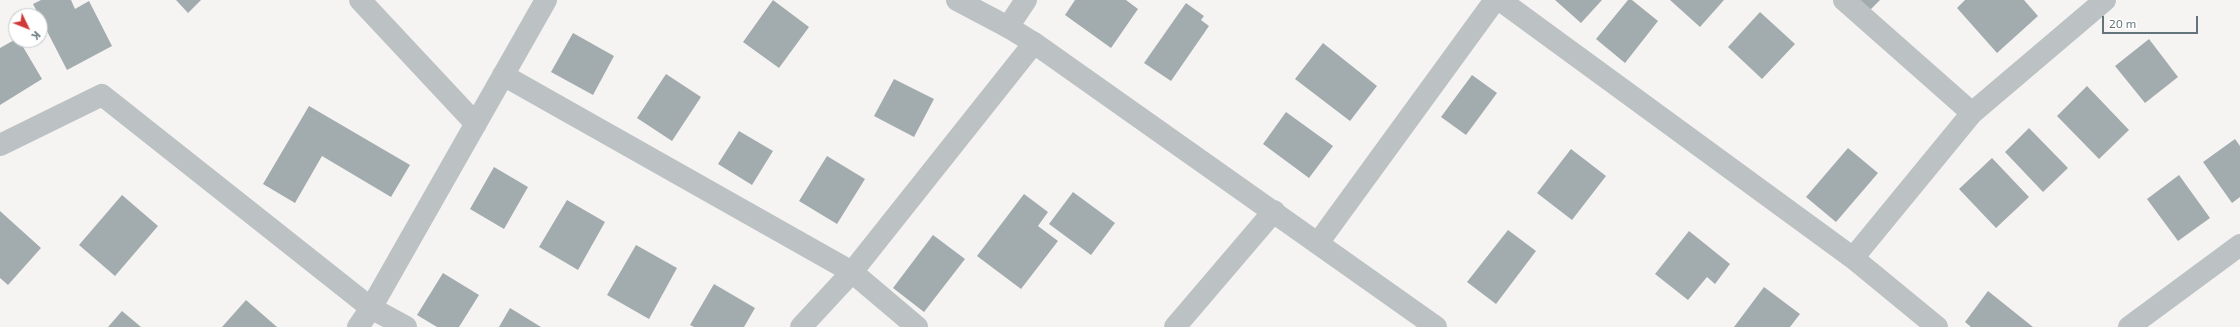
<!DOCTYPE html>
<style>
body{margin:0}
#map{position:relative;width:2240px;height:327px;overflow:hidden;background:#f5f4f2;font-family:"Exo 2",sans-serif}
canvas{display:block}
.north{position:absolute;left:8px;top:8px;width:40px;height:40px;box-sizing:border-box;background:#fff;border:1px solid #c1c8ca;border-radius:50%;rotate:133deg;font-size:11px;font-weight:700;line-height:16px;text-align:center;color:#63757a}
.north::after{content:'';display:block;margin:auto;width:14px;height:18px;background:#d03937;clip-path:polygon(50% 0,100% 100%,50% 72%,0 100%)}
.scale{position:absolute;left:2102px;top:16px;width:96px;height:18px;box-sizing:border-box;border:2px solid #63757a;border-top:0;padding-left:5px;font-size:12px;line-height:14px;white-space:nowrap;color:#63757a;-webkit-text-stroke:3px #fff;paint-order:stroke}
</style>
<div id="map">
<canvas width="2240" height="327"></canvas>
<div class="north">K</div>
<div class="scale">20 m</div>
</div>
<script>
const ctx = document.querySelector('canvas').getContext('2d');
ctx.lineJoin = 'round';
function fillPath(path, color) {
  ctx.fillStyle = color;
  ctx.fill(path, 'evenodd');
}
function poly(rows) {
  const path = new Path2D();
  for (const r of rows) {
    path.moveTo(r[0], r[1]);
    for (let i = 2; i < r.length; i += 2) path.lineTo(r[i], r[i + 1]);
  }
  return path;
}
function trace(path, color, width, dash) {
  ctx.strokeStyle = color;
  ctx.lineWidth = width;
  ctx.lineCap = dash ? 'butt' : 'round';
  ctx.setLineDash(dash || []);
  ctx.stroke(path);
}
const building = poly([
 [41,0,71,0,75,9,89,1,112,46,67,70,33,4],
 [176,0,201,0,188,13],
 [773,0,809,27,779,68,743,42],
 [1075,0,1126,0,1138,9,1111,48,1065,15],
 [1555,0,1602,0,1581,23],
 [1628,0,1632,0,1658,21,1625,63,1596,39],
 [1670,0,1724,0,1700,27],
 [1857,0,1880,0,1869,11],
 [1965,0,2024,0,2038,16,1997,53,1957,8],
 [1186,3,1204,16,1201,20,1209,26,1171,81,1144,63],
 [1760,12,1795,44,1762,79,1728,47],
 [573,33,614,56,593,95,551,72],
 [16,39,19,40,42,79,0,105,0,48],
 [2149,39,2178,77,2145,103,2115,66],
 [1323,43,1377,86,1350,121,1295,79],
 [666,74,701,97,672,141,637,118],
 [1472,75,1497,93,1466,135,1441,117],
 [894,79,934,99,914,137,874,116],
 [2087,86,2129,130,2099,159,2057,116],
 [309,106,410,165,391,197,322,156,295,203,263,184],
 [1286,112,1333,146,1309,178,1263,144],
 [2029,128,2068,168,2043,192,2005,152],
 [739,131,773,151,752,185,718,164],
 [2235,139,2240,146,2240,197,2232,203,2203,162],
 [1848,148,1878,173,1836,222,1806,197],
 [1571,149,1606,176,1572,220,1537,193],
 [827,156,865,179,837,224,799,201],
 [1992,158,2029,197,1996,228,1959,189],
 [494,167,528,187,504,229,470,209],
 [2179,175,2210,218,2178,241,2147,199],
 [1073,192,1115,223,1091,255,1049,224],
 [1024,194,1048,212,1038,226,1058,241,1021,289,977,256],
 [122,195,158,226,115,276,79,245],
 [567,200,605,222,578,270,539,247],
 [0,211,41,248,8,285,0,278],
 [1508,230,1536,251,1496,304,1467,282],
 [1689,231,1730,264,1715,284,1707,277,1688,300,1655,274],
 [933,235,965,259,924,312,893,288],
 [636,245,677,268,649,319,607,295],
 [443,273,479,295,459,327,437,327,417,315],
 [714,284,755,308,744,327,694,327,690,325],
 [1764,287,1800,314,1790,327,1734,327],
 [1988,291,2033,327,1971,327,1965,322],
 [246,300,277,327,222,327],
 [510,308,541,327,499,327],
 [122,311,141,327,108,327]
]);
const minor = poly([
 [360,0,476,124],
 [1500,0,1853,258,1937,327],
 [1844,0,1972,113],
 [1008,27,1026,0],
 [503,75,852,272,917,327],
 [0,145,102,95,371,308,406,327],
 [1318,243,1495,0],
 [1853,258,1972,113,2105,0],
 [358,327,371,308,546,0],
 [801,327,852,272,1034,43],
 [1175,327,1274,211],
 [2129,327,2240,245]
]);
const tertiary = poly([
 [957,0,1008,27,1034,43,1436,327]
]);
fillPath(building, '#a2acae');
trace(minor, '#bcc1c3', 22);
trace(tertiary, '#bcc1c3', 22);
</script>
